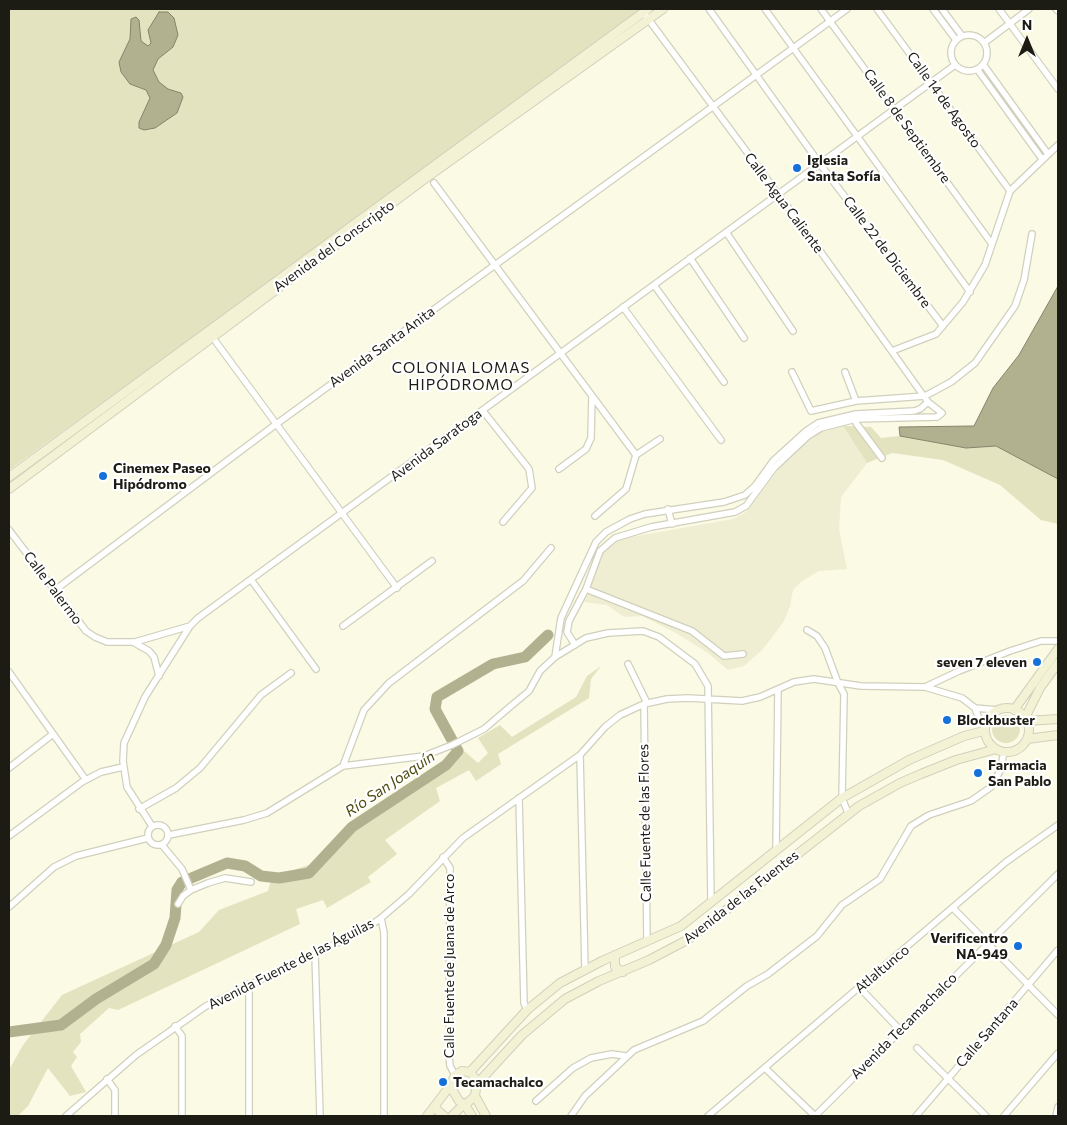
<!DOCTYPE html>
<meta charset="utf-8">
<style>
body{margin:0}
#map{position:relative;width:1067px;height:1125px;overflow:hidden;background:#fafae5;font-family:Commissioner,sans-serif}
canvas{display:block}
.frame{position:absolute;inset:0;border:10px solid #1c1b14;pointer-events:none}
.north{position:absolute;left:1002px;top:15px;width:50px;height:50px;-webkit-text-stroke:4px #fff;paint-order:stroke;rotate:0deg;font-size:14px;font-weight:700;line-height:20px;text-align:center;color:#1c1b14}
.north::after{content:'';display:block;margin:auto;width:18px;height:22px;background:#1c1b14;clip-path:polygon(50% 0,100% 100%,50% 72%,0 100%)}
</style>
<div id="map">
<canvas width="1067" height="1125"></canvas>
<div class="frame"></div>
<div class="north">N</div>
</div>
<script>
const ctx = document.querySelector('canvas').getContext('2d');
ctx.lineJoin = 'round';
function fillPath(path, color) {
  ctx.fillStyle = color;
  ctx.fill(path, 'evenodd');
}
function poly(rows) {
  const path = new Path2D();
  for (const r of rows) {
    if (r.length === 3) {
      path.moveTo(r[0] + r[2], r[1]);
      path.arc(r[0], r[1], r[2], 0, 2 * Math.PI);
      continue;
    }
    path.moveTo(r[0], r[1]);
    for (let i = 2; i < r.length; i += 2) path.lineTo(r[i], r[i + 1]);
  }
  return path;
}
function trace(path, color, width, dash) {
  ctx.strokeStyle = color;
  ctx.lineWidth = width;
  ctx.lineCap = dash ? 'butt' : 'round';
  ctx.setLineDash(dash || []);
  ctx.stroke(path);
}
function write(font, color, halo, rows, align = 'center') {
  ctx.font = font + ' Commissioner,sans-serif';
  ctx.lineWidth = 4.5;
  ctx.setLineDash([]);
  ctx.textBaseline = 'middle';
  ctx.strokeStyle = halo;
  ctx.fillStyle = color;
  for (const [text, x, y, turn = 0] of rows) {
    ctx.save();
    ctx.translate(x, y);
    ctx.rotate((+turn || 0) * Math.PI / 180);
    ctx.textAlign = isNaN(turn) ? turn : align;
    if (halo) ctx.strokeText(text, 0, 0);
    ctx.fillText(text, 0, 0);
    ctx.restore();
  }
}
const built = poly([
 [843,426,867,463,841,497,839,529,847,569,819,571,802,581,793,590,790,606,784,621,763,649,744,666,728,670,708,653,676,633,642,616,624,617,607,605,584,602,591,589,591,582,601,554,620,539,733,519,746,512,784,462,800,447,819,433]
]);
const green = poly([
 [9,9,643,9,413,179,9,470],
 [843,426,871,427,881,438,900,436,966,448,996,446,1058,479,1058,524,1041,520,1000,485,943,460,892,453,867,463],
 [601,666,591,679,589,698,498,754,501,764,476,781,469,770,436,788,440,801,385,840,397,854,368,877,371,882,327,908,323,900,296,909,300,924,118,1010,109,1008,80,1034,81,1042,73,1052,77,1057,71,1066,86,1092,70,1096,48,1068,28,1106,18,1116,9,1116,9,1070,23,1045,62,995,199,932,219,910,268,891,272,877,318,862,351,826,430,778,464,751,478,763,488,753,478,738,500,725,512,737,576,697,587,676],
 [1006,729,14]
]);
const water = poly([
 [159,12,168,12,174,18,178,35,173,47,158,59,153,70,159,82,168,89,181,93,183,97,177,113,155,128,144,130,139,128,139,122,150,98,146,90,130,84,121,72,119,62,130,39,131,19,136,17,139,20,141,41,148,46,151,43,148,30,159,12],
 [1058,286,1058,479,996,446,966,448,900,436,899,427,974,426,993,388,1019,355,1058,286]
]);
const river = poly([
 [9,1032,61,1025,96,999,154,964,166,945,175,918,177,890,182,882,227,863,245,866,261,876,279,878,309,873,352,827,446,765,458,751,435,709,437,697,493,664,525,657,548,635]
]);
const street = poly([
 [709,9,820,164,943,326],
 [765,9,970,292],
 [821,9,992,244],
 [877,9,1010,191],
 [933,9,956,40],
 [942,9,962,36],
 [999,9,1058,89],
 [1056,9,1058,11],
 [969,53,18],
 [984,43,1029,9],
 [983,64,1048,154],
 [977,69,1042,159],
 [434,183,636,455],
 [726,232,793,331],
 [690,258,744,338],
 [654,285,724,382],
 [623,307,721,440],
 [216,342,397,588],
 [892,351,936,334,963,302,985,265,1010,191,1058,145],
 [792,372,811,411,856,401,925,396,951,382,975,363,1015,306,1024,280,1032,234],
 [845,372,856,401],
 [483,411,529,469,532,488,503,522],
 [856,416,856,423,882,458],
 [636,455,660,439],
 [559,469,586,449,591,438,592,396],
 [668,509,672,524],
 [595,516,626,489,636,455],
 [9,530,86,631,95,637,107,642,135,642,190,626],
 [252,581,316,669],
 [586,589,692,631,724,656,743,654],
 [55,590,275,425,847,9],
 [343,626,432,561],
 [807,630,817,636,825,648,838,683,844,694,842,798,848,813],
 [133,642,149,651,154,657,159,676],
 [575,645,567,632,569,621,586,589,600,551,615,538,651,527,735,512,746,506,774,468,792,451,808,436,821,428,856,419,937,417,942,413,928,402,813,241,643,12],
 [555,657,561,618,596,542,606,532,630,519,645,514,724,502,745,495,755,486,773,461,806,431,818,423,856,414,914,411,920,409,928,402],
 [628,664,647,703],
 [9,672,86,780],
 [925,687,959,671,1010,651,1041,641,1058,641],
 [644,704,647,941],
 [975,708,979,719,985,726],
 [580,755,585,969],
 [343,766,364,710,389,683,523,581,551,548],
 [9,768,53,734],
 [519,798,524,1003,527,1010],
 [139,809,176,788,200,768,261,695,291,673],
 [158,835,10],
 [152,826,127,787,123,761,124,743,145,697,190,626,198,618,955,65],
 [169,835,244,820,267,813,343,766,424,756,452,745,484,729,511,706,529,691,540,671,555,657,586,638,608,633,643,631,659,637,695,664,708,686,711,903],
 [9,836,82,782,101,772,123,767],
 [162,845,182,869,191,890],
 [776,850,778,689],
 [443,857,450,868,449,1056,450,1066,455,1075],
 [178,904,183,896,191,890,208,883,225,878,251,882],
 [9,907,54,867,76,856,148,838],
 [953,908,1058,1015],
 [381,918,384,933,384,1116],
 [315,954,320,1116],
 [860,988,900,1030],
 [175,1026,182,1036,182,1116],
 [917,1048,986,1116],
 [765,1068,815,1116],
 [107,1079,115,1090,115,1116],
 [536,1101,573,1068,591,1058,612,1054,626,1056],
 [66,1116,136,1055,206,1006,364,930,381,918,409,894,463,838,580,755,605,727,620,715,644,704,667,699,688,698,742,701,760,697,794,682,814,679,861,686,925,687,962,698,975,708,998,710],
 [249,1116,249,984],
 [571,1116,585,1096,634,1050,703,1021,747,986,768,974,817,936,842,905,880,879,911,826,929,815,971,801,991,787,1000,771,1004,752],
 [708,1116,1006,862,1058,825],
 [815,1116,1058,874],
 [916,1116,1058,950],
 [1004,1116,1058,1053],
 [1056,1116,1058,1107]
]);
const secondary = poly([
 [9,477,648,9],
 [9,489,426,178,663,9],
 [1007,730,22],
 [1014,710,1058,649],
 [1025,718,1040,688,1058,663],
 [1027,721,1058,719],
 [1027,739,1058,735],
 [615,955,615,967,623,972],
 [462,1071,470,1072,477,1081,475,1096,465,1105,459,1101,450,1086,455,1075,462,1071],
 [470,1072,527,1010,560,983,602,961,681,926,842,798,909,760,964,736,984,731],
 [477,1084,522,1035,565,999,599,981,649,960,689,939,859,806,900,783,921,774,956,760,996,749],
 [475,1096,486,1116],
 [465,1105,472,1116],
 [434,1107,444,1116],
 [427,1116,450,1086],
 [452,1116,463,1105]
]);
const markers = [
 [797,168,5,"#1570d9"],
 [103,476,5,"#1570d9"],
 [1037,662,5,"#1570d9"],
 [947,720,5,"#1570d9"],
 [978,773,5,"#1570d9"],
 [1018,946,5,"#1570d9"],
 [443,1082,5,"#1570d9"]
];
const streetNames = [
 ["Calle 14 de Agosto",944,100,54],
 ["Calle 8 de Septiembre",907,126,54],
 ["Calle Agua Caliente",784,203,53],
 ["Avenida del Conscripto",334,246,-36],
 ["Calle 22 de Diciembre",887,252,53],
 ["Avenida Santa Anita",382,347,-36],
 ["Avenida Saratoga",436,445,-37],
 ["Calle Palermo",53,588,53],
 ["Calle Fuente de las Flores",645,823,-91],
 ["Avenida de las Fuentes",741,897,-38],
 ["Avenida Fuente de las Águilas",291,964,-27],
 ["Calle Fuente de Juana de Arco",449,966,-90],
 ["Atlaltunco",882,969,-40],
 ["Avenida Tecamachalco",904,1026,-45],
 ["Calle Santana",987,1033,-49]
];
const poiNames = [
 ["Iglesia",807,160],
 ["Santa Sofía",807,176],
 ["Cinemex Paseo",113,468],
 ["Hipódromo",113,484],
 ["seven 7 eleven",1027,662,"right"],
 ["Blockbuster",957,720],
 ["Farmacia",988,765],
 ["San Pablo",988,781],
 ["Verificentro",1008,938,"right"],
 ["NA-949",1008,954,"right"],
 ["Tecamachalco",453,1082]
];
const neighbourhoodNames = [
 ["COLONIA LOMAS",461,368],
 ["HIPÓDROMO",461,385]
];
const waterNames = [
 ["Río San Joaquín",390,784,-34]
];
fillPath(built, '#efeed2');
fillPath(green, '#e3e3c0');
fillPath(water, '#b2b18f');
trace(water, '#85846a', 1);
trace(river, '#b2b18f', 11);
trace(street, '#d1d0bd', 8);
trace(secondary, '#d1d0bd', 10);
trace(street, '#fff', 5.5);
trace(secondary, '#f3f2d4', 8);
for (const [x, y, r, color] of markers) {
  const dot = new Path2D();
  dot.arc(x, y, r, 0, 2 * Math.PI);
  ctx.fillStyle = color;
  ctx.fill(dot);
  trace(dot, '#fff', 2);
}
write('14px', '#1c1b14', '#fff', streetNames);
write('bold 14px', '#1c1b14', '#fff', poiNames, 'left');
ctx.letterSpacing = '1px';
write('15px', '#1c1b14', '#fff', neighbourhoodNames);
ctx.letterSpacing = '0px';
write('italic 15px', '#4e4a0f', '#fff', waterNames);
</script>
